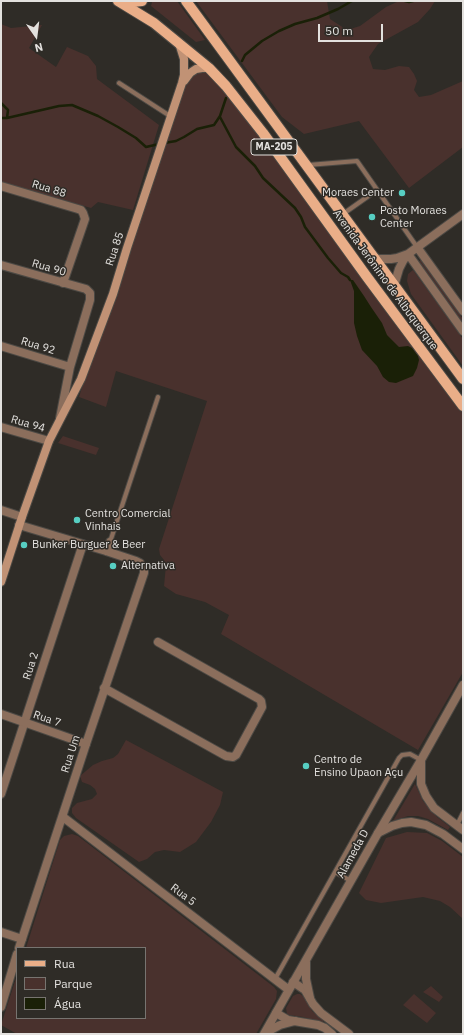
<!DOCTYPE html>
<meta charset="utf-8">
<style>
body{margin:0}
#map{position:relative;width:464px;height:1035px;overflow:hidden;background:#2f2c27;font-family:"IBM Plex Sans",sans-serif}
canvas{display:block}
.frame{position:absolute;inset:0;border:2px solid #e3e1de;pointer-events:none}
.legend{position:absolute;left:16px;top:947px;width:130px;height:72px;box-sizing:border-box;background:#2f2c27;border:1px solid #777470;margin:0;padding:5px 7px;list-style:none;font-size:12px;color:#e3e1de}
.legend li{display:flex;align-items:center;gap:8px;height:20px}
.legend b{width:20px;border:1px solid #777470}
.north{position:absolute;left:16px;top:16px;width:40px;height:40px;-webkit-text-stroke:3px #2f2c27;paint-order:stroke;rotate:166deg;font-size:11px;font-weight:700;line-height:16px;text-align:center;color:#e3e1de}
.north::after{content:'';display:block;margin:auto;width:14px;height:18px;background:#e3e1de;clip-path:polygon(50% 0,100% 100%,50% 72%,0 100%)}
.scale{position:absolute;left:318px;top:24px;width:65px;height:18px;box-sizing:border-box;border:2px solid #e3e1de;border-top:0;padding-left:5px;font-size:12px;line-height:14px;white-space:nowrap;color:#e3e1de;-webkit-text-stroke:3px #2f2c27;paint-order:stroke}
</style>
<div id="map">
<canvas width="464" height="1035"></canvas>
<div class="frame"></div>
<ul class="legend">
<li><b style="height:5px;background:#eaae88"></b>Rua</li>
<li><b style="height:11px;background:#49312d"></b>Parque</li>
<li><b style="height:11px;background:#1a2007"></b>Água</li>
</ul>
<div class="north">N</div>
<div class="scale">50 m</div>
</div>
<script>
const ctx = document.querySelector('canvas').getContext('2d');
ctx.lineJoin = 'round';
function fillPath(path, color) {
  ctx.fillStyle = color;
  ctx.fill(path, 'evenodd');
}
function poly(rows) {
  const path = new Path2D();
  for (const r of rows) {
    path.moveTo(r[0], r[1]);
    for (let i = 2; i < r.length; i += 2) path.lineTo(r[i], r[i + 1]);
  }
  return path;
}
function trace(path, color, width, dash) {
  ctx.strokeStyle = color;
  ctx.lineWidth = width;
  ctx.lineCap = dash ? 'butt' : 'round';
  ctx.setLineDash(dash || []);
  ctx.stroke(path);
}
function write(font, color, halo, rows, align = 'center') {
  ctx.font = font + ' "IBM Plex Sans",sans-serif';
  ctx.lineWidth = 3;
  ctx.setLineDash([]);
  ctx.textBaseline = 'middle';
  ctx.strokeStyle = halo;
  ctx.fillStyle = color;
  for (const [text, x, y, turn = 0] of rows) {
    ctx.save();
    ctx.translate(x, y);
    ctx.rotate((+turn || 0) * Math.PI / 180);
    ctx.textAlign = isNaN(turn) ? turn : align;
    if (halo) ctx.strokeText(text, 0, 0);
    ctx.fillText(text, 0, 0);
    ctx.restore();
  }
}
const green = poly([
 [153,1,177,1,205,40,196,42,151,6,152,2],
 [196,1,327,1,330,19,347,30,360,26,386,7,399,1,435,1,430,9,418,22,378,44,369,57,373,69,385,70,399,66,409,67,414,74,417,81,414,90,419,97,431,95,463,81,463,147,409,188,359,121,304,134,282,117],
 [1,24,11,28,42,25,29,48,56,67,67,47,88,56,96,66,97,79,159,125,133,210,98,202,91,208,1,182],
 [208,68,334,231,463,412,463,672,418,750,221,634,229,615,205,602,176,594,164,586,166,565,164,560,160,555,159,549,207,401,116,371,106,407,79,397,126,247,182,81],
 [421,260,463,319,463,325,418,262],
 [413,270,463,339,463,366,411,294,407,281,408,274],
 [63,436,99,448,96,455,58,443],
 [126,740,223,792,220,805,211,822,196,842,180,852,164,850,155,852,147,859,139,862,76,818,72,813,72,808,77,803,92,799,97,794,95,789,90,785,82,782,80,776,93,765,102,761,113,758,118,754],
 [415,784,423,801,437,817,450,827,448,830,428,819,418,816,408,816,393,821],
 [407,832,427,833,442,841,463,857,463,919,450,907,440,901,423,897,381,903,366,900,359,893,386,838],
 [72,834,78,836,274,987,277,991,276,999,256,1034,17,1034,1,1025,17,975,17,1018,145,1018,145,948,26,948,60,840,64,836],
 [431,986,443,997,439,1002,423,992],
 [297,994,300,994,304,997,307,1000,312,1011,324,1020,323,1023,303,1017,289,1015,287,1014,286,1008,293,996],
 [414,994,436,1013,427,1023,403,1005]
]);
const water = poly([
 [350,280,353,280,364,296,371,307,382,323,387,335,399,347,408,346,412,348,418,356,419,360,417,368,413,376,396,383,389,382,383,377,377,366,362,350,357,336,354,323,354,291]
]);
const stream = poly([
 [405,1,409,2,413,1],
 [242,61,245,55,262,41,279,31,295,24,317,18,338,9,352,1],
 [1,103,8,110,7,118],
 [220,117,236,147,255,166,263,178,295,208,301,217,305,227,328,258,341,273,348,277,350,280],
 [1,118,7,118,59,106,72,105,98,116,118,127,136,138,146,147,159,144],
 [164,143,176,141,184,137,197,129,214,125,220,116,226,98]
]);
const service = poly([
 [119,83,170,116],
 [308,165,357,161,417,247],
 [343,214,377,190],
 [110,542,158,397],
 [457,825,463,813],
 [335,872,351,881],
 [275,979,399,758,402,755,410,754,421,760]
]);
const minor = poly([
 [1,186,78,209,81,210,83,213,85,219,63,283],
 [1,265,86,289,90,293,90,300,70,367,60,418],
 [1,346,70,367],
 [1,427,49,441],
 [1,510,22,517],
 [19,525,106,551,136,561,140,563,144,569,144,573,86,744],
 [106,551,110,542],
 [104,688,226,756,233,757,236,755,262,707,261,701,259,699,158,642],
 [421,760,421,784,426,796,434,808,463,830],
 [1,794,83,544],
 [378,833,392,826,402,823,411,822,426,825,443,834,463,849],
 [1,932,22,939],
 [293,982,305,990,313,1004,321,1013,349,1034],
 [276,1013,288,1020,318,1025,325,1028,332,1034]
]);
const tertiary = poly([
 [417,247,463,311],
 [408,254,463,331],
 [373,257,379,259,391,259,397,258,408,254],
 [394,286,399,269,403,261,408,254,463,214],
 [1,714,86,744,19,948],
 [63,817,289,990],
 [306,962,306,979,310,998],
 [1,1007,17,954],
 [265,1033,280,1025,295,1021],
 [264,1034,378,833,421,760,463,685]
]);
const secondary = poly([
 [184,81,190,73,196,69,202,68,209,68],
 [1,582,22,517,49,441,81,379,113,294,127,248,182,83,184,75,184,59,179,43]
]);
const primary = poly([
 [118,1,154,23,209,68,226,86,263,133,367,277,463,406],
 [121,1,132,2,142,1],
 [186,1,463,379]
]);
const markers = [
 [402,193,4,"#57cec2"],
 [372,217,4,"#57cec2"],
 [77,520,4,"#57cec2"],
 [24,545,4,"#57cec2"],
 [113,566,4,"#57cec2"],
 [306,766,4,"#57cec2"]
];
const shields = [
 [274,147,46]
];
const shieldNames = [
 ["MA-205",274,147]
];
const streetNames = [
 ["Rua 88",49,189,17],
 ["Rua 85",115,249,-72],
 ["Rua 90",49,268,16],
 ["Avenida Jerônimo de Albuquerque",385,280,54],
 ["Rua 92",38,346,17],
 ["Rua 94",28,424,16],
 ["Rua 2",31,666,-72],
 ["Rua 7",47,719,19],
 ["Rua Um",71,754,-72],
 ["Alameda D",353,854,-61],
 ["Rua 5",183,895,37]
];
const poiNames = [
 ["Moraes Center",394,193,"right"],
 ["Posto Moraes",380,211],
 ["Center",380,224],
 ["Centro Comercial",85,514],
 ["Vinhais",85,527],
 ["Bunker Burguer & Beer",32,545],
 ["Alternativa",121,566],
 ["Centro de",314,760],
 ["Ensino Upaon Açu",314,773]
];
fillPath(green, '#49312d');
fillPath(water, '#1a2007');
trace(stream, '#1a2007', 2.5);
trace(service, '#4c4944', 6);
trace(minor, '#4c4944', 10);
trace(tertiary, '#4c4944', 10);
trace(secondary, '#4c4944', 10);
trace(primary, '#4c4944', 12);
trace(service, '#8b6e5c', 4);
trace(minor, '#8b6e5c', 8);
trace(tertiary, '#8b6e5c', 8);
trace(secondary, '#c19275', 8);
trace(primary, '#eaae88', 10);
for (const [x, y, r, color] of markers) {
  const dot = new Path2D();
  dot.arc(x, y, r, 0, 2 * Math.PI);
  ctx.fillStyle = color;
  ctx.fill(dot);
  trace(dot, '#2f2c27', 1.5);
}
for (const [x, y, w] of shields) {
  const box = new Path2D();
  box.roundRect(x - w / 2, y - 8, w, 16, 3);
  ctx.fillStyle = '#2f2c27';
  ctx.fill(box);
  trace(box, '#e3e1de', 1);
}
write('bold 10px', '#e3e1de', null, shieldNames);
write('11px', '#e3e1de', '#2f2c27', streetNames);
write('11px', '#e3e1de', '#2f2c27', poiNames, 'left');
</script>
